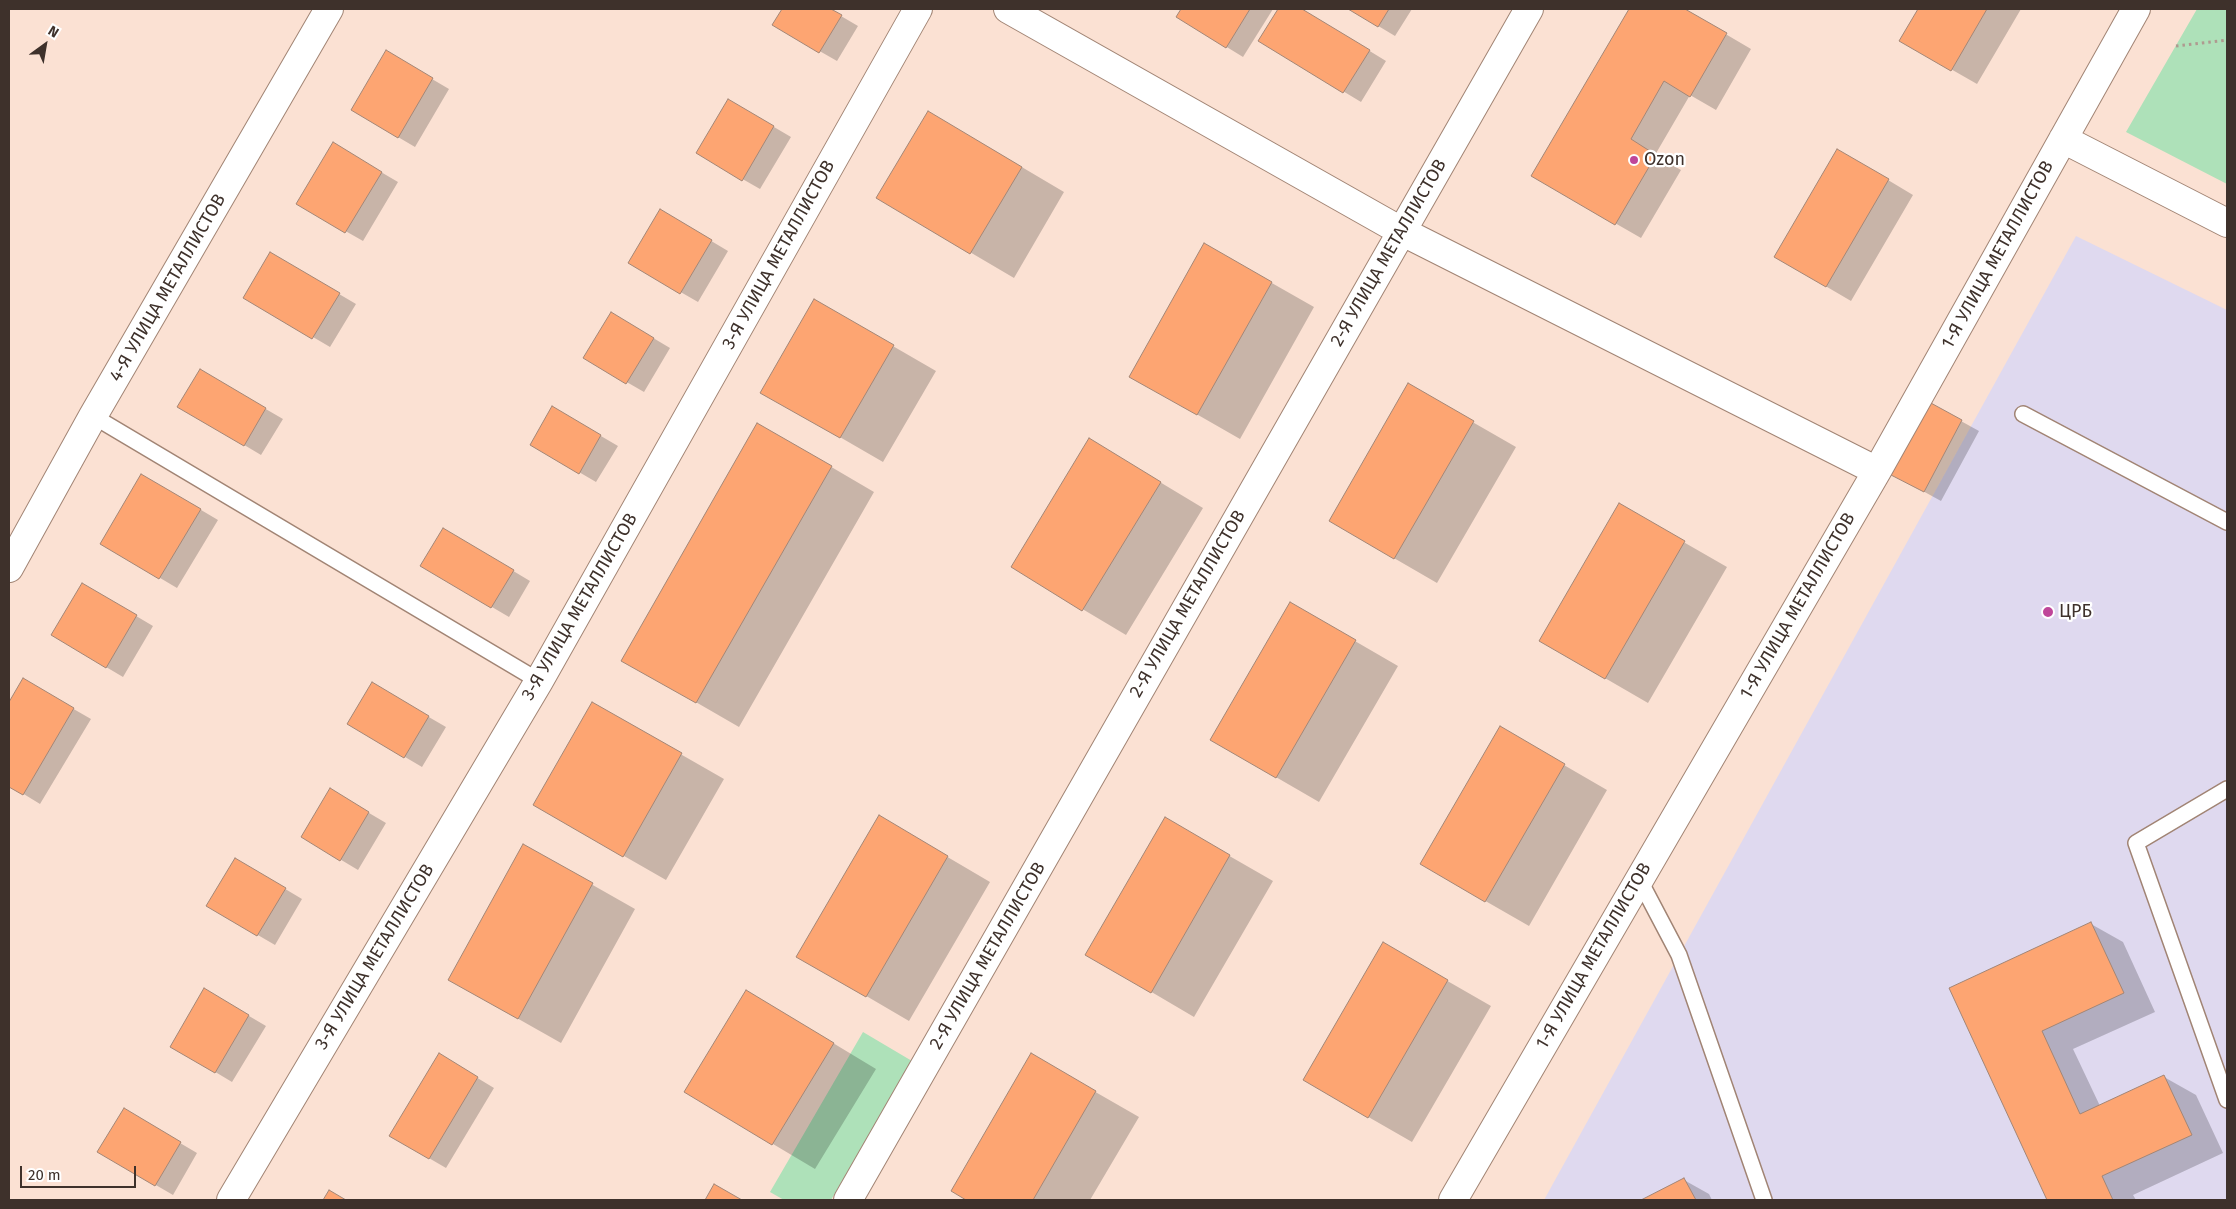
<!DOCTYPE html>
<meta charset="utf-8">
<style>
body{margin:0}
#map{position:relative;width:2236px;height:1209px;overflow:hidden;background:#fbe1d3;font-family:"Fira Sans",sans-serif}
canvas{display:block}
.frame{position:absolute;inset:0;border:10px solid #3e312b;pointer-events:none}
.north{position:absolute;left:20px;top:20px;width:50px;height:50px;-webkit-text-stroke:4px #fff;paint-order:stroke;rotate:32deg;font-size:14px;font-weight:700;line-height:20px;text-align:center;color:#3e312b}
.north::after{content:'';display:block;margin:auto;width:18px;height:22px;background:#3e312b;clip-path:polygon(50% 0,100% 100%,50% 72%,0 100%)}
.scale{position:absolute;left:20px;top:1166px;width:116px;height:22px;box-sizing:border-box;border:2px solid #3e312b;border-top:0;padding-left:6px;font-size:15px;line-height:18px;white-space:nowrap;color:#3e312b;-webkit-text-stroke:4px #fff;paint-order:stroke}
</style>
<div id="map">
<canvas width="2236" height="1209"></canvas>
<div class="frame"></div>
<div class="north">N</div>
<div class="scale">20 m</div>
</div>
<script>
const ctx = document.querySelector('canvas').getContext('2d');
ctx.lineJoin = 'round';
function fillPath(path, color) {
  ctx.fillStyle = color;
  ctx.fill(path, 'evenodd');
}
function poly(rows) {
  const path = new Path2D();
  for (const r of rows) {
    path.moveTo(r[0], r[1]);
    for (let i = 2; i < r.length; i += 2) path.lineTo(r[i], r[i + 1]);
  }
  return path;
}
function trace(path, color, width, dash) {
  ctx.strokeStyle = color;
  ctx.lineWidth = width;
  ctx.lineCap = dash ? 'butt' : 'round';
  ctx.setLineDash(dash || []);
  ctx.stroke(path);
}
function write(font, color, halo, rows, align = 'center') {
  ctx.font = font + ' "Fira Sans",sans-serif';
  ctx.lineWidth = 4.5;
  ctx.setLineDash([]);
  ctx.textBaseline = 'middle';
  ctx.strokeStyle = halo;
  ctx.fillStyle = color;
  for (const [text, x, y, turn = 0] of rows) {
    ctx.save();
    ctx.translate(x, y);
    ctx.rotate((+turn || 0) * Math.PI / 180);
    ctx.textAlign = isNaN(turn) ? turn : align;
    if (halo) ctx.strokeText(text, 0, 0);
    ctx.fillText(text, 0, 0);
    ctx.restore();
  }
}
const medical = poly([
 [2076,236,2227,310,2227,1200,1544,1200]
]);
const green = poly([
 [2197,9,2227,9,2227,184,2126,132],
 [863,1032,912,1061,831,1200,784,1200,770,1192]
]);
const shadow = poly([
 [784,9,829,9,858,26,837,61,774,25],
 [1183,9,1273,9,1243,57,1178,17],
 [1280,9,1301,9,1386,61,1361,102,1260,41],
 [1350,9,1412,9,1395,36],
 [1630,9,1683,9,1751,49,1716,110,1690,95,1655,155,1681,170,1641,238,1533,176],
 [1919,9,2021,9,1977,84,1900,40],
 [386,52,449,89,415,147,352,110],
 [728,100,791,137,760,189,697,153],
 [971,137,1064,192,1014,278,878,198],
 [333,144,398,182,363,241,298,204],
 [1863,165,1913,195,1851,301,1776,257],
 [661,211,728,251,698,302,630,263],
 [1205,245,1314,307,1240,439,1130,376],
 [271,254,356,304,330,347,245,297],
 [815,301,936,371,883,462,762,392],
 [628,323,670,348,644,392,585,358],
 [200,371,283,419,261,455,179,406],
 [1408,385,1516,447,1437,583,1330,521],
 [1930,404,1979,431,1941,501,1910,484],
 [553,408,618,446,596,482,531,444],
 [758,424,874,492,739,727,623,660],
 [1090,440,1203,508,1126,635,1012,567],
 [142,475,218,520,177,588,101,543],
 [1619,505,1727,567,1648,703,1541,641],
 [443,529,530,581,509,617,422,566],
 [82,584,153,626,123,677,52,635],
 [1291,604,1398,666,1319,802,1212,740],
 [23,680,91,719,40,804,9,785,9,704],
 [372,684,446,727,422,767,349,724],
 [593,704,724,779,666,880,535,805],
 [1500,728,1607,790,1529,926,1421,864],
 [347,800,386,823,358,870,303,837],
 [1165,819,1273,881,1194,1017,1087,954],
 [922,842,990,882,909,1021,798,956],
 [524,846,635,909,561,1043,492,1004],
 [235,859,302,899,275,945,208,906],
 [2091,924,2123,942,2155,1012,2073,1049,2100,1106,2164,1077,2196,1095,2223,1153,2133,1195,2136,1200,2049,1200,1950,989],
 [1383,944,1491,1006,1412,1142,1304,1080],
 [205,990,266,1026,232,1082,172,1046],
 [747,991,876,1069,815,1169,773,1144],
 [1031,1055,1139,1117,1090,1200,969,1200,952,1191],
 [456,1065,494,1088,446,1168,391,1136],
 [124,1110,197,1153,173,1195,99,1152],
 [1684,1180,1709,1194,1712,1200,1644,1200]
]);
const building = poly([
 [782,9,831,9,842,15,819,53,772,25,782,9],
 [1181,9,1250,9,1226,48,1176,17,1181,9],
 [1278,9,1302,9,1370,50,1343,93,1258,41,1278,9],
 [1348,9,1389,9,1378,27,1348,9],
 [1629,9,1685,9,1727,33,1690,97,1664,81,1631,139,1656,155,1615,225,1531,176,1629,9],
 [1918,9,1987,9,1951,71,1899,41,1918,9],
 [386,50,433,78,398,138,351,110,386,50],
 [728,99,774,126,742,181,696,153,728,99],
 [928,111,1022,167,970,254,876,198,928,111],
 [333,142,382,172,345,233,296,204,333,142],
 [1837,149,1889,179,1826,287,1774,257,1837,149],
 [660,209,712,240,680,294,628,263,660,209],
 [1204,243,1272,282,1197,415,1129,377,1204,243],
 [270,252,340,293,312,339,243,298,270,252],
 [814,299,894,345,840,438,760,393,814,299],
 [611,312,654,338,626,384,583,358,611,312],
 [200,369,266,408,244,446,177,407,200,369],
 [1408,383,1474,421,1394,559,1329,521,1408,383],
 [1929,402,1962,420,1924,492,1891,475,1929,402],
 [552,406,601,435,579,474,530,445,552,406],
 [757,423,832,466,696,703,621,661,757,423],
 [1089,438,1161,482,1082,611,1011,567,1089,438],
 [141,474,201,509,159,579,100,544,141,474],
 [1619,503,1685,541,1605,679,1539,641,1619,503],
 [443,528,514,570,491,608,420,566,443,528],
 [82,583,137,615,106,668,51,635,82,583],
 [1290,602,1356,640,1276,778,1210,740,1290,602],
 [23,678,74,708,23,795,9,787,9,702,23,678],
 [372,682,429,716,404,758,347,724,372,682],
 [592,702,682,753,623,857,533,805,592,702],
 [1500,726,1565,764,1485,902,1420,864,1500,726],
 [330,788,369,812,340,861,301,837,330,788],
 [879,815,948,856,866,997,796,957,879,815],
 [1165,817,1230,855,1151,993,1085,955,1165,817],
 [523,844,593,883,518,1019,448,980,523,844],
 [235,858,286,888,257,936,206,906,235,858],
 [2091,922,2124,993,2042,1031,2080,1114,2164,1075,2192,1135,2102,1176,2113,1200,2047,1200,1949,988,2091,922],
 [1383,942,1448,980,1368,1118,1303,1080,1383,942],
 [204,988,249,1015,215,1073,170,1047,204,988],
 [746,990,834,1043,772,1145,684,1092,746,990],
 [439,1053,478,1077,429,1159,389,1136,439,1053],
 [1031,1053,1096,1091,1033,1200,966,1200,951,1191,1031,1053],
 [124,1108,181,1142,155,1186,97,1152,124,1108],
 [1684,1178,1696,1200,1641,1200,1684,1178],
 [714,1184,742,1200,705,1200,714,1184],
 [329,1190,346,1200,323,1200,329,1190]
]);
const path = poly([
 [2176,46,2227,40]
]);
const service = poly([
 [2023,414,2227,522],
 [93,416,539,681],
 [2227,789,2136,843,2227,1100],
 [1639,879,1679,955,1764,1200]
]);
const minor = poly([
 [1008,9,1401,231,1877,471],
 [2063,139,2227,223],
 [9,568,93,416,329,9],
 [231,1200,539,681,918,9],
 [848,1200,1529,9],
 [1453,1200,1877,471,2136,9]
]);
const markers = [
 [1634,160,5,"#bf4699"],
 [2048,612,6,"#bf4699"]
];
const poiNames = [
 ["Ozon",1644,160],
 ["ЦРБ",2059,612]
];
const streetNames = [
 ["2-Я УЛИЦА МЕТАЛЛИСТОВ",1389,253,-60],
 ["3-Я УЛИЦА МЕТАЛЛИСТОВ",779,255,-61],
 ["1-Я УЛИЦА МЕТАЛЛИСТОВ",1998,255,-61],
 ["4-Я УЛИЦА МЕТАЛЛИСТОВ",168,288,-60],
 ["2-Я УЛИЦА МЕТАЛЛИСТОВ",1188,604,-60],
 ["1-Я УЛИЦА МЕТАЛЛИСТОВ",1798,606,-60],
 ["3-Я УЛИЦА МЕТАЛЛИСТОВ",580,607,-60],
 ["2-Я УЛИЦА МЕТАЛЛИСТОВ",988,956,-60],
 ["1-Я УЛИЦА МЕТАЛЛИСТОВ",1594,956,-60],
 ["3-Я УЛИЦА МЕТАЛЛИСТОВ",375,957,-59]
];
fillPath(medical, '#dfd9ef');
fillPath(green, '#aee1b9');
fillPath(shadow, '#0003');
fillPath(building, '#fda572');
trace(building, '#a38676', 1);
trace(service, '#a18474', 18);
trace(minor, '#a18474', 30);
trace(path, '#af9a90', 3, [2.5, 4]);
trace(service, '#fff', 15);
trace(minor, '#fff', 28);
for (const [x, y, r, color] of markers) {
  const dot = new Path2D();
  dot.arc(x, y, r, 0, 2 * Math.PI);
  ctx.fillStyle = color;
  ctx.fill(dot);
  trace(dot, '#fff', 2);
}
write('18px', '#3e312b', '#fff', poiNames, 'left');
write('18px', '#3e312b', '#fff', streetNames);
</script>
